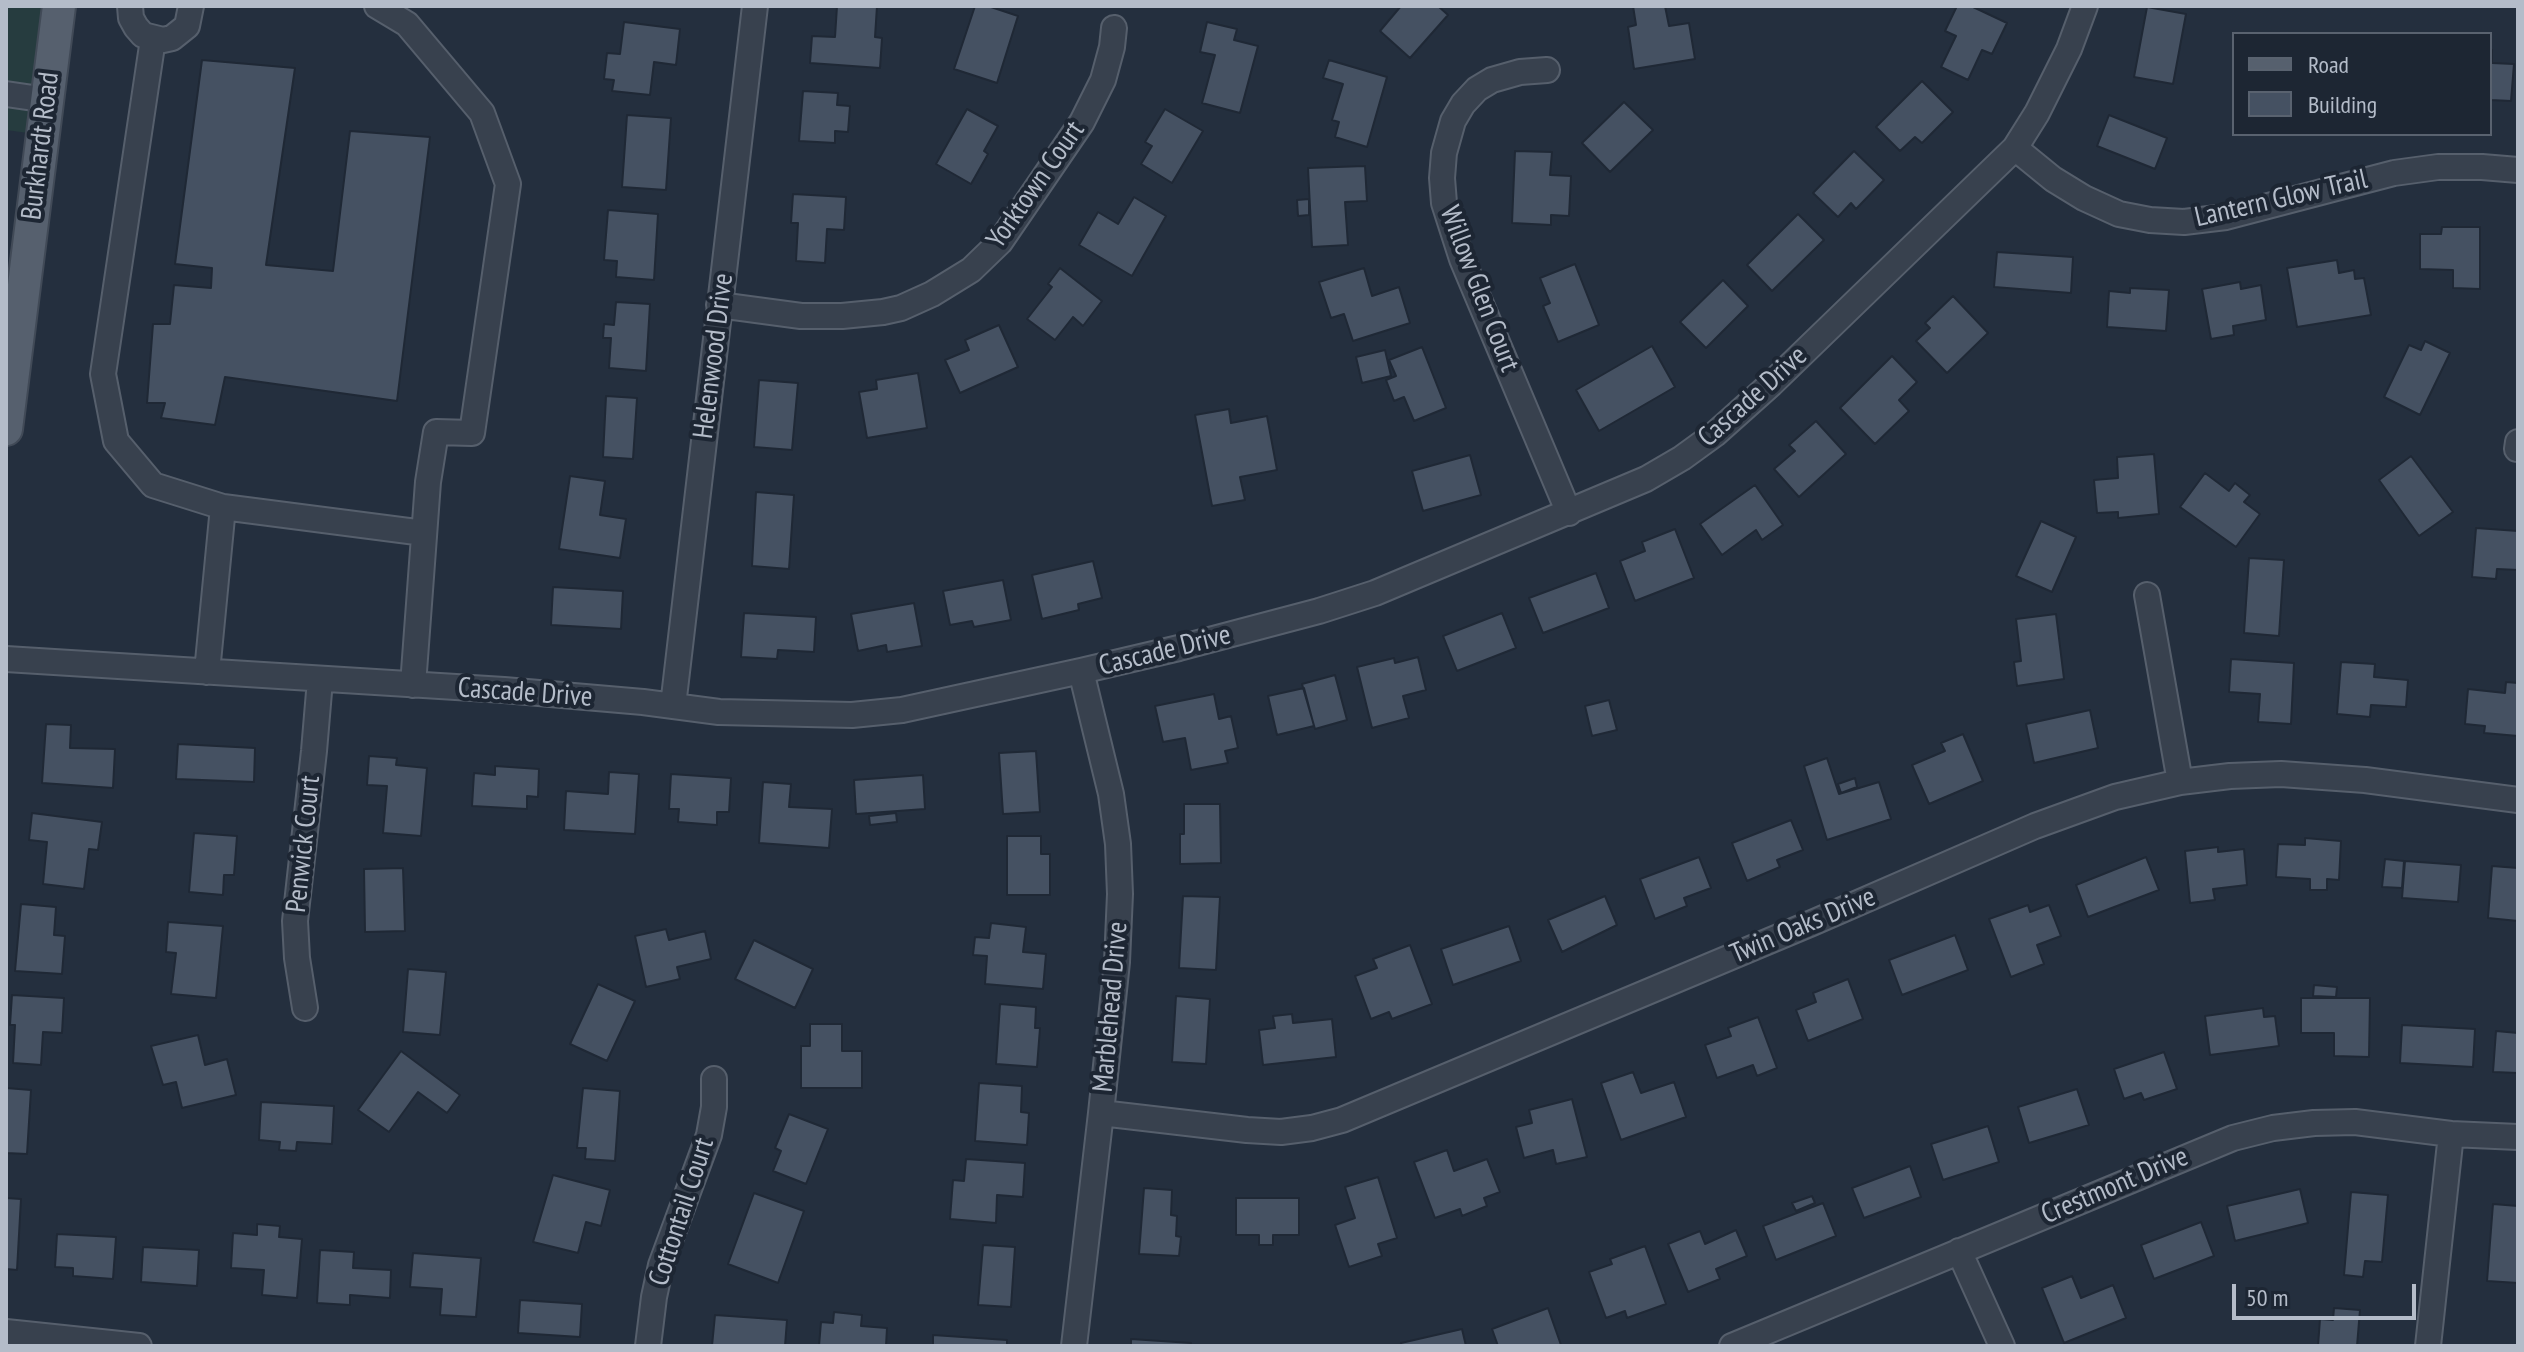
<!DOCTYPE html>
<style>
body{margin:0}
#map{position:relative;width:2524px;height:1352px;overflow:hidden;background:#242f3e;font-family:"PT Sans Narrow",sans-serif}
canvas{display:block}
.frame{position:absolute;inset:0;border:8px solid #b4bcc9;pointer-events:none}
.legend{position:absolute;left:2232px;top:32px;width:260px;height:104px;box-sizing:border-box;background:#1d2633;border:2px solid #59626f;margin:0;padding:10px 14px;list-style:none;font-size:24px;color:#b4bcc9}
.legend li{display:flex;align-items:center;gap:16px;height:40px}
.legend b{width:40px;border:2px solid #59626f}
.scale{position:absolute;left:2232px;top:1284px;width:184px;height:36px;box-sizing:border-box;border:4px solid #b4bcc9;border-top:0;padding-left:10px;font-size:24px;line-height:28px;white-space:nowrap;color:#b4bcc9;-webkit-text-stroke:6px #1d2633;paint-order:stroke}
</style>
<div id="map">
<canvas width="2524" height="1352"></canvas>
<div class="frame"></div>
<ul class="legend">
<li><b style="height:10px;background:#56606e"></b>Road</li>
<li><b style="height:22px;background:#455162"></b>Building</li>
</ul>
<div class="scale">50 m</div>
</div>
<script>
const ctx = document.querySelector('canvas').getContext('2d');
ctx.lineJoin = 'round';
function fillPath(path, color) {
  ctx.fillStyle = color;
  ctx.fill(path, 'evenodd');
}
function poly(rows) {
  const path = new Path2D();
  for (const r of rows) {
    path.moveTo(r[0], r[1]);
    for (let i = 2; i < r.length; i += 2) path.lineTo(r[i], r[i + 1]);
  }
  return path;
}
function trace(path, color, width, dash) {
  ctx.strokeStyle = color;
  ctx.lineWidth = width;
  ctx.lineCap = dash ? 'butt' : 'round';
  ctx.setLineDash(dash || []);
  ctx.stroke(path);
}
function write(font, color, halo, rows, align = 'center') {
  ctx.font = font + ' "PT Sans Narrow",sans-serif';
  ctx.lineWidth = 8;
  ctx.setLineDash([]);
  ctx.textBaseline = 'middle';
  ctx.strokeStyle = halo;
  ctx.fillStyle = color;
  for (const [text, x, y, turn = 0] of rows) {
    ctx.save();
    ctx.translate(x, y);
    ctx.rotate((+turn || 0) * Math.PI / 180);
    ctx.textAlign = isNaN(turn) ? turn : align;
    if (halo) ctx.strokeText(text, 0, 0);
    ctx.fillText(text, 0, 0);
    ctx.restore();
  }
}
const green = poly([
 [6,6,59,6,43,135,6,130]
]);
const building = poly([
 [837,6,877,6,875,37,882,38,880,68,810,63,812,36,835,37,837,6],
 [975,6,988,6,1018,16,997,83,954,69,975,6],
 [1401,6,1438,6,1448,15,1410,58,1380,31,1401,6],
 [1633,6,1665,6,1669,26,1689,23,1695,59,1634,69,1628,27,1636,25,1633,6],
 [1957,6,1971,6,2007,23,1992,54,1982,50,1968,80,1941,67,1956,36,1945,31,1957,6],
 [2147,7,2186,14,2173,84,2134,77,2147,7],
 [624,22,680,29,676,65,654,62,650,95,612,91,614,80,604,79,607,53,620,54,624,22],
 [1207,22,1237,29,1234,40,1258,46,1240,113,1202,103,1215,55,1200,52,1207,22],
 [2490,50,2492,50,2492,63,2514,64,2511,101,2490,100,2490,50],
 [202,60,295,68,266,265,333,271,350,131,430,137,397,401,225,377,215,425,161,418,165,403,147,403,153,324,170,324,174,285,211,288,212,268,175,264,202,60],
 [1329,60,1387,77,1367,147,1335,137,1339,122,1332,120,1343,84,1323,78,1329,60],
 [1922,81,1953,112,1922,143,1915,137,1900,151,1876,127,1922,81],
 [803,91,838,93,837,105,850,106,848,132,835,131,835,143,799,141,803,91],
 [1624,102,1653,130,1610,172,1582,143,1624,102],
 [967,109,998,126,984,151,988,154,971,184,936,164,967,109],
 [1165,109,1203,131,1172,183,1141,164,1152,146,1145,142,1165,109],
 [627,115,671,118,666,190,622,187,627,115],
 [2109,115,2167,138,2155,169,2097,146,2109,115],
 [1515,151,1552,152,1550,175,1571,176,1569,216,1551,215,1551,225,1512,223,1515,151],
 [1854,151,1884,180,1856,209,1851,203,1838,217,1813,193,1854,151],
 [1365,166,1367,201,1345,202,1348,245,1312,247,1308,168,1365,166],
 [793,194,846,197,844,230,827,229,825,263,796,261,798,223,791,223,793,194],
 [1134,197,1166,216,1132,276,1079,245,1098,212,1118,224,1134,197],
 [1309,199,1309,215,1298,216,1297,200,1309,199],
 [608,210,658,214,654,280,616,277,617,261,604,260,608,210],
 [1798,214,1824,240,1772,291,1747,265,1798,214],
 [2442,227,2480,227,2480,289,2453,288,2453,270,2420,269,2420,234,2441,234,2442,227],
 [1997,252,2073,257,2071,293,1994,287,1997,252],
 [2337,260,2339,273,2354,270,2355,279,2364,278,2371,315,2297,327,2287,268,2337,260],
 [1575,264,1599,325,1558,342,1543,306,1550,303,1540,278,1575,264],
 [1060,268,1102,301,1083,326,1073,317,1055,340,1027,319,1052,287,1048,284,1060,268],
 [1364,268,1372,296,1399,287,1410,323,1353,341,1344,314,1331,318,1319,282,1364,268],
 [1723,280,1748,306,1706,348,1680,322,1723,280],
 [2240,282,2241,289,2261,285,2266,320,2233,326,2234,335,2211,339,2202,289,2240,282],
 [2130,288,2169,290,2166,331,2107,327,2109,291,2130,293,2130,288],
 [1953,296,1988,333,1947,373,1916,341,1930,328,1925,323,1953,296],
 [616,302,650,304,646,371,609,368,611,338,603,338,604,324,614,325,616,302],
 [999,325,1018,367,960,393,945,360,969,350,965,340,999,325],
 [2425,341,2450,353,2420,415,2384,397,2409,345,2421,350,2425,341],
 [1652,346,1675,387,1599,431,1576,390,1652,346],
 [1422,347,1446,408,1414,421,1404,397,1394,401,1386,380,1396,376,1389,360,1422,347],
 [1385,350,1391,376,1362,383,1356,357,1385,350],
 [1892,356,1917,382,1899,400,1909,411,1875,444,1840,408,1892,356],
 [918,373,927,428,867,438,859,392,877,389,876,380,918,373],
 [759,380,798,383,792,450,754,447,759,380],
 [606,396,637,398,633,459,603,457,606,396],
 [1229,409,1231,423,1267,416,1277,470,1240,477,1245,500,1212,506,1195,415,1229,409],
 [1816,421,1846,454,1799,497,1774,469,1795,451,1789,445,1816,421],
 [2154,454,2159,514,2118,518,2118,512,2097,513,2094,480,2118,478,2117,457,2154,454],
 [1470,455,1481,495,1423,511,1412,471,1470,455],
 [2411,456,2453,512,2419,536,2379,480,2411,456],
 [2205,473,2229,491,2235,483,2250,495,2244,502,2260,514,2236,547,2180,507,2205,473],
 [570,476,605,481,600,515,626,519,620,558,559,549,570,476],
 [1755,485,1783,525,1762,540,1756,530,1722,555,1700,524,1755,485],
 [756,492,794,495,789,569,752,566,756,492],
 [2041,521,2076,537,2052,592,2016,576,2041,521],
 [2476,528,2518,531,2518,570,2497,569,2496,579,2472,577,2476,528],
 [1675,529,1694,578,1635,601,1620,561,1645,551,1642,542,1675,529],
 [2249,558,2284,560,2279,636,2244,633,2249,558],
 [1093,561,1102,598,1078,604,1079,610,1042,619,1032,575,1093,561],
 [1596,573,1609,608,1543,633,1529,598,1596,573],
 [1003,580,1011,620,974,627,972,621,950,625,943,591,1003,580],
 [553,587,623,591,621,629,551,625,553,587],
 [914,603,922,646,887,652,886,645,858,651,851,614,914,603],
 [744,613,816,617,814,652,778,650,777,659,741,657,744,613],
 [1502,613,1516,648,1457,671,1443,636,1502,613],
 [2056,614,2064,679,2017,686,2014,662,2021,661,2016,619,2056,614],
 [1418,657,1426,690,1403,696,1409,718,1372,728,1357,667,1394,658,1395,663,1418,657],
 [2231,659,2294,663,2291,724,2258,722,2260,694,2229,692,2231,659],
 [2341,662,2375,664,2374,677,2408,680,2406,707,2371,705,2370,717,2337,714,2341,662],
 [1335,675,1347,720,1315,729,1302,684,1335,675],
 [2506,682,2518,683,2518,736,2484,733,2485,726,2465,724,2468,689,2505,693,2506,682],
 [1304,688,1314,726,1277,735,1268,696,1304,688],
 [1214,694,1219,719,1231,716,1238,748,1225,751,1228,763,1191,770,1185,738,1163,742,1155,706,1214,694],
 [1609,700,1617,730,1592,736,1585,706,1609,700],
 [2090,710,2098,748,2034,763,2026,724,2090,710],
 [46,724,71,725,70,748,115,749,113,788,42,783,46,724],
 [1963,734,1983,781,1929,804,1912,765,1945,751,1941,743,1963,734],
 [178,744,255,748,254,782,176,779,178,744],
 [1036,751,1040,812,1003,814,999,753,1036,751],
 [369,756,397,758,396,765,427,768,421,836,383,833,387,786,367,785,369,756],
 [1827,758,1839,794,1879,782,1891,819,1827,840,1804,766,1827,758],
 [495,766,539,769,538,797,527,796,527,809,472,806,474,773,495,775,495,766],
 [609,772,639,774,635,834,564,830,566,791,608,794,609,772],
 [671,774,731,778,729,812,717,812,717,825,678,822,679,809,669,809,671,774],
 [923,775,925,809,856,814,854,780,923,775],
 [1855,778,1857,787,1841,793,1838,784,1855,778],
 [763,782,791,784,789,807,832,809,829,848,759,843,763,782],
 [1184,804,1220,804,1221,863,1180,864,1180,834,1184,834,1184,804],
 [32,813,102,822,98,850,89,849,84,889,43,884,47,842,29,840,32,813],
 [896,813,897,822,870,825,869,816,896,813],
 [1791,820,1803,850,1777,860,1780,867,1747,881,1732,843,1791,820],
 [194,833,237,836,234,875,224,875,223,895,189,892,194,833],
 [1007,836,1041,836,1041,854,1050,854,1050,895,1007,895,1007,836],
 [2305,838,2341,841,2339,880,2327,879,2327,890,2310,890,2310,879,2276,877,2278,844,2305,845,2305,838],
 [2218,847,2218,852,2244,849,2247,885,2213,889,2215,900,2190,903,2185,851,2218,847],
 [1699,857,1711,888,1684,898,1687,906,1655,919,1640,879,1699,857],
 [2146,857,2159,890,2088,917,2076,885,2146,857],
 [2385,859,2404,861,2402,888,2382,887,2385,859],
 [2405,861,2461,865,2458,902,2402,898,2405,861],
 [2492,866,2518,868,2518,921,2488,918,2492,866],
 [403,868,405,931,365,932,364,869,403,868],
 [1183,896,1220,897,1216,970,1179,968,1183,896],
 [1605,896,1617,925,1562,952,1548,920,1605,896],
 [21,904,56,907,54,935,65,936,62,974,15,971,21,904],
 [2028,905,2030,912,2049,905,2061,936,2037,945,2044,964,2011,977,1989,919,2028,905],
 [168,922,223,926,216,998,171,994,176,953,166,952,168,922],
 [991,923,1026,927,1023,952,1046,954,1043,989,985,984,987,956,973,955,975,937,989,938,991,923],
 [1509,926,1521,961,1453,985,1441,949,1509,926],
 [666,929,669,940,705,931,711,959,677,967,680,979,646,987,635,936,666,929],
 [1955,935,1968,970,1902,995,1889,960,1955,935],
 [754,940,813,969,795,1008,735,979,754,940],
 [1410,945,1432,1004,1392,1019,1389,1012,1371,1019,1355,976,1377,968,1373,959,1410,945],
 [408,969,446,972,440,1035,403,1032,408,969],
 [1848,979,1863,1019,1808,1041,1796,1010,1816,1002,1813,993,1848,979],
 [598,984,635,1001,607,1061,570,1044,598,984],
 [2314,985,2337,987,2336,997,2313,996,2314,985],
 [12,995,64,998,62,1033,43,1032,41,1065,13,1063,15,1025,10,1025,12,995],
 [1176,996,1210,999,1206,1064,1172,1062,1176,996],
 [2301,998,2370,998,2369,1057,2334,1056,2334,1033,2301,1033,2301,998],
 [1000,1004,1036,1007,1035,1028,1040,1028,1037,1067,996,1064,1000,1004],
 [2263,1008,2264,1017,2275,1016,2279,1046,2210,1055,2205,1016,2263,1008],
 [1292,1014,1293,1023,1332,1019,1336,1057,1263,1065,1259,1030,1275,1028,1273,1016,1292,1014],
 [1758,1017,1777,1068,1757,1076,1753,1065,1717,1078,1705,1045,1731,1036,1728,1028,1758,1017],
 [810,1024,842,1024,842,1051,862,1051,862,1088,801,1088,801,1046,810,1046,810,1024],
 [2402,1025,2475,1029,2473,1067,2400,1063,2402,1025],
 [2496,1031,2518,1033,2518,1073,2493,1072,2496,1031],
 [198,1035,205,1065,227,1059,236,1095,182,1108,176,1082,163,1085,151,1046,198,1035],
 [401,1051,460,1095,447,1113,418,1092,389,1132,358,1110,401,1051],
 [2164,1052,2177,1089,2144,1100,2141,1093,2124,1099,2114,1069,2164,1052],
 [1633,1072,1641,1093,1674,1082,1686,1117,1621,1140,1601,1083,1633,1072],
 [979,1083,1022,1086,1021,1112,1029,1113,1027,1145,975,1141,979,1083],
 [6,1088,31,1090,27,1154,6,1153,6,1088],
 [583,1088,620,1091,615,1161,585,1159,586,1148,577,1148,583,1088],
 [2077,1089,2089,1125,2029,1143,2018,1107,2077,1089],
 [1572,1099,1587,1157,1556,1164,1553,1150,1524,1158,1516,1127,1532,1123,1529,1110,1572,1099],
 [261,1102,334,1106,332,1144,297,1142,296,1151,279,1150,280,1142,259,1140,261,1102],
 [789,1114,828,1129,806,1184,773,1171,781,1151,775,1148,789,1114],
 [1988,1126,1999,1162,1943,1180,1931,1144,1988,1126],
 [1447,1150,1454,1171,1487,1159,1500,1192,1484,1198,1487,1206,1462,1216,1460,1209,1435,1218,1414,1162,1447,1150],
 [966,1159,1025,1163,1023,1197,997,1195,996,1223,950,1219,953,1180,964,1181,966,1159],
 [1910,1166,1921,1197,1864,1218,1852,1188,1910,1166],
 [553,1175,610,1190,601,1226,586,1222,578,1253,533,1242,553,1175],
 [1378,1177,1397,1238,1378,1244,1382,1256,1349,1267,1335,1225,1355,1218,1345,1187,1378,1177],
 [1144,1188,1172,1190,1171,1215,1177,1216,1176,1236,1181,1237,1179,1256,1139,1254,1144,1188],
 [2300,1189,2308,1223,2235,1241,2227,1206,2300,1189],
 [2351,1192,2388,1195,2382,1262,2365,1261,2363,1277,2344,1275,2351,1192],
 [754,1193,804,1211,778,1283,728,1264,754,1193],
 [1812,1196,1815,1203,1796,1211,1792,1203,1812,1196],
 [6,1198,21,1199,17,1270,6,1269,6,1198],
 [1236,1198,1299,1198,1299,1235,1273,1235,1273,1245,1259,1245,1259,1235,1236,1235,1236,1198],
 [1823,1203,1836,1236,1776,1260,1763,1226,1823,1203],
 [2493,1204,2518,1206,2518,1283,2487,1281,2493,1204],
 [2201,1222,2214,1256,2154,1279,2141,1245,2201,1222],
 [257,1224,280,1226,279,1237,302,1239,297,1298,262,1295,264,1270,231,1268,233,1233,257,1235,257,1224],
 [1736,1230,1747,1256,1716,1269,1720,1279,1688,1292,1668,1244,1700,1231,1705,1244,1736,1230],
 [57,1234,116,1237,113,1279,73,1276,73,1268,55,1267,57,1234],
 [983,1245,1015,1247,1011,1307,978,1305,983,1245],
 [1645,1246,1666,1304,1627,1318,1625,1311,1606,1318,1589,1272,1612,1264,1610,1259,1645,1246],
 [143,1247,199,1250,197,1286,141,1282,143,1247],
 [320,1250,354,1252,353,1268,391,1270,390,1298,350,1295,350,1305,317,1303,320,1250],
 [413,1253,481,1258,476,1317,440,1315,442,1289,410,1287,413,1253],
 [2072,1276,2081,1298,2113,1285,2126,1318,2064,1343,2042,1288,2072,1276],
 [520,1300,582,1304,580,1337,518,1333,520,1300],
 [1548,1308,1561,1345,1498,1346,1492,1329,1548,1308],
 [2334,1308,2360,1310,2357,1346,2318,1346,2320,1319,2333,1320,2334,1308],
 [834,1312,862,1315,861,1326,887,1328,886,1346,819,1346,821,1322,833,1323,834,1312],
 [715,1315,787,1320,785,1346,712,1346,715,1315],
 [1462,1329,1466,1346,1402,1346,1401,1343,1462,1329],
 [933,1335,1007,1340,1007,1346,933,1346,933,1335],
 [1131,1339,1191,1343,1190,1346,1131,1346,1131,1339]
]);
const minor = poly([
 [130,6,131,18,136,27,143,35,163,40,172,38,187,26,191,6],
 [377,6,407,24,482,113,508,184,472,433,436,432,428,482,413,685],
 [153,39,103,374,116,441,153,485,223,507],
 [1547,70,1520,72,1492,80,1477,89,1463,104,1453,121,1444,153,1442,178,1444,203,1462,259,1569,513],
 [6,94,47,100],
 [2015,148,2053,179,2084,198,2119,214,2150,220,2184,222,2226,217,2394,173,2438,167,2482,167,2518,170],
 [719,305,801,316,842,316,883,312,901,308,932,294,971,270,1000,242,1082,122,1103,80,1112,47,1114,28],
 [2517,449,2518,442],
 [2147,595,2180,782],
 [6,659,504,690,643,702,719,712,852,715,902,710,1081,671,1179,648,1319,611,1375,593,1646,479,1682,458,1715,434,1771,384,2015,148,2037,113,2069,49,2085,6],
 [207,672,223,507,424,533],
 [673,706,755,6],
 [305,1008,297,958,295,921,314,751,320,680],
 [1101,1113,1247,1130,1281,1132,1312,1128,1342,1120,1812,923,2035,826,2115,797,2180,782,2230,776,2281,774,2365,780,2518,800],
 [1959,1251,2002,1346],
 [6,1332,139,1346],
 [648,1346,654,1297,661,1265,709,1135,714,1107,714,1079],
 [1074,1346,1101,1113,1117,962,1120,894,1118,844,1111,794,1081,671],
 [1732,1346,2233,1138,2273,1128,2314,1123,2355,1122,2451,1134,2518,1137],
 [2428,1346,2451,1134]
]);
const major = poly([
 [6,429,59,6]
]);
const streetNames = [
 ["Burkhardt Road",41,146,-83],
 ["Yorktown Court",1036,185,-55],
 ["Lantern Glow Trail",2281,199,-13],
 ["Willow Glen Court",1479,289,69],
 ["Helenwood Drive",714,356,-83],
 ["Cascade Drive",1753,397,-42],
 ["Cascade Drive",1165,651,-14],
 ["Cascade Drive",525,693,4],
 ["Penwick Court",304,844,-84],
 ["Twin Oaks Drive",1803,926,-23],
 ["Marblehead Drive",1111,1007,-85],
 ["Crestmont Drive",2115,1186,-23],
 ["Cottontail Court",682,1212,-72]
];
fillPath(green, '#263c3f');
fillPath(building, '#455162');
trace(building, '#1f2835', 2);
trace(minor, '#565f6c', 28);
trace(major, '#414a57', 36);
trace(minor, '#38414e', 24);
trace(major, '#56606e', 32);
write('28px', '#b4bcc9', '#1d2633', streetNames);
</script>
